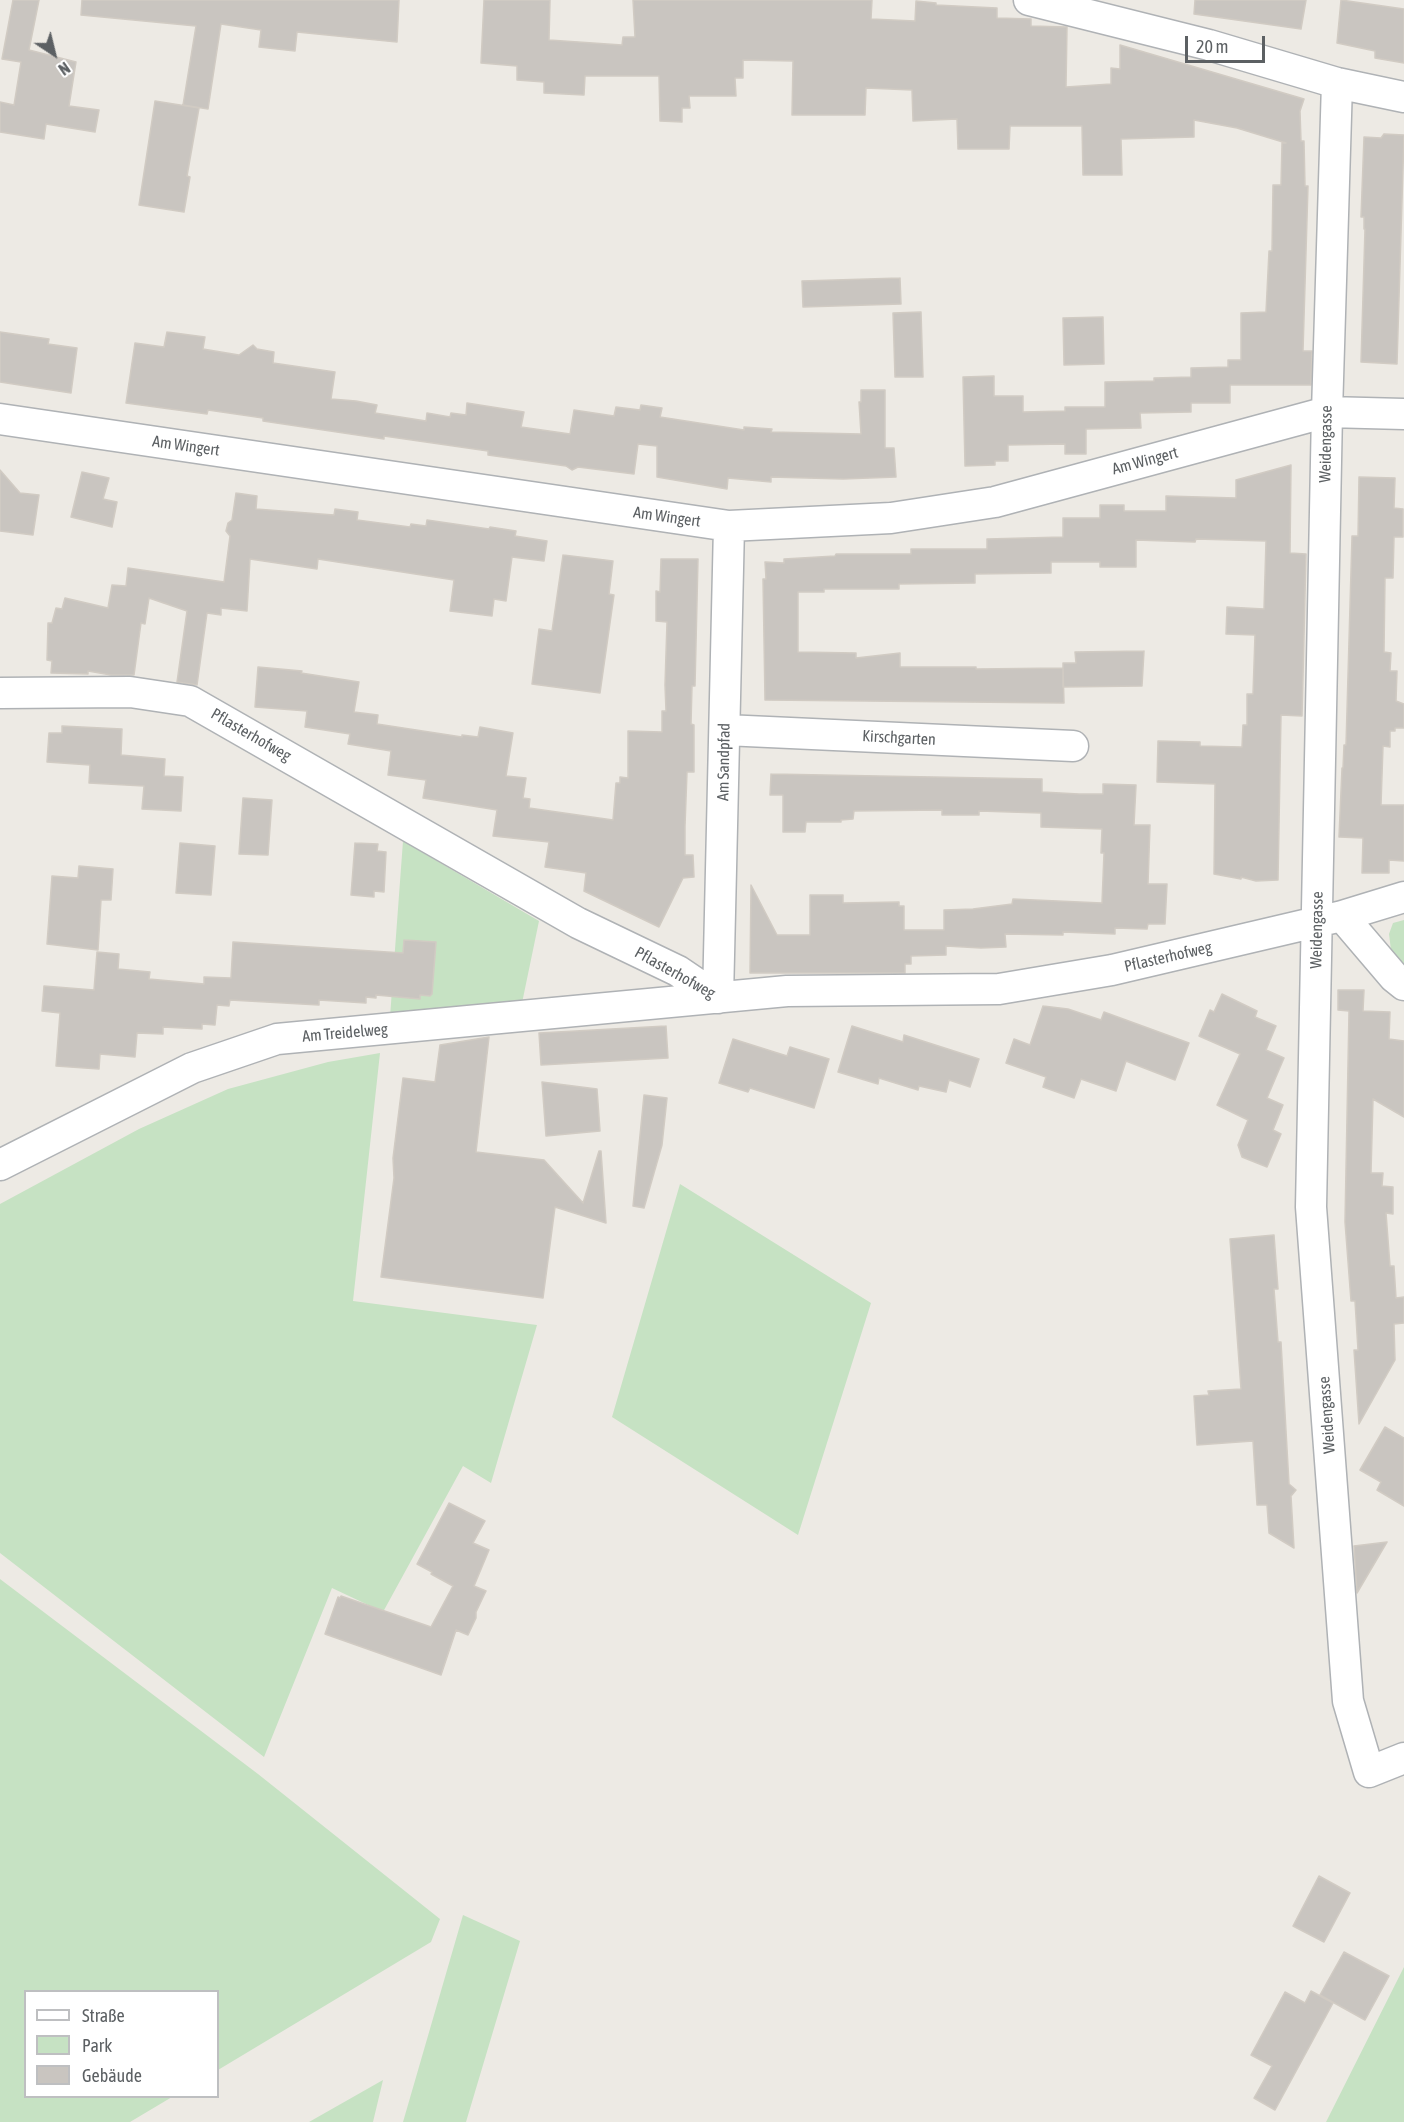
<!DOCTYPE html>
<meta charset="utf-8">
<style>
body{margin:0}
#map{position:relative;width:1404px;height:2122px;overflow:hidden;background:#edeae4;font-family:"Asap Condensed",sans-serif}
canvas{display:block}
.legend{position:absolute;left:24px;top:1990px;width:195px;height:108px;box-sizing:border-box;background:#fff;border:2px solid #bebfc1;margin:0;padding:8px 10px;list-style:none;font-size:18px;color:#5c6063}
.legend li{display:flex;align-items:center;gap:12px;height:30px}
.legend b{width:30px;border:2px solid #bebfc1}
.north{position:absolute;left:24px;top:24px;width:60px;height:60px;-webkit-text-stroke:4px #fff;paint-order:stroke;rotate:145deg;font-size:16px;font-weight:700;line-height:24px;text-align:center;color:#5c6063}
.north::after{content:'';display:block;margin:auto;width:21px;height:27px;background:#5c6063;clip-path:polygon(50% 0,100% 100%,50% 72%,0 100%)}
.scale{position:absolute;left:1185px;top:36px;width:80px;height:27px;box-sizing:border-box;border:3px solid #5c6063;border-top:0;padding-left:8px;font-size:18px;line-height:21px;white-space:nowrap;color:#5c6063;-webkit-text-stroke:4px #fff;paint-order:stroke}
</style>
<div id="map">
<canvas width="1404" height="2122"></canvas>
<ul class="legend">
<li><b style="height:8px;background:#fff"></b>Straße</li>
<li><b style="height:16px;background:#c6e2c3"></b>Park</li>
<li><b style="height:16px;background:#c9c5c0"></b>Gebäude</li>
</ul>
<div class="north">N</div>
<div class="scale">20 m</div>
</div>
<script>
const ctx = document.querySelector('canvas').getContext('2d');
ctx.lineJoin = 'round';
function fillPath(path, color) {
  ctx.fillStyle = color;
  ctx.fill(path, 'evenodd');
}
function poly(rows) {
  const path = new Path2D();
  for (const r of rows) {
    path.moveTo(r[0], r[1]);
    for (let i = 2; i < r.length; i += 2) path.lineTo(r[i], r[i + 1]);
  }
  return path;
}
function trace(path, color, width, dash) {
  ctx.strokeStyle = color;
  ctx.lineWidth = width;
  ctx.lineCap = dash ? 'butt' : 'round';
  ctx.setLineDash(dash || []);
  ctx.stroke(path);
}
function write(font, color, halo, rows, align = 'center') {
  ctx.font = font + ' "Asap Condensed",sans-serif';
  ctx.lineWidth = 6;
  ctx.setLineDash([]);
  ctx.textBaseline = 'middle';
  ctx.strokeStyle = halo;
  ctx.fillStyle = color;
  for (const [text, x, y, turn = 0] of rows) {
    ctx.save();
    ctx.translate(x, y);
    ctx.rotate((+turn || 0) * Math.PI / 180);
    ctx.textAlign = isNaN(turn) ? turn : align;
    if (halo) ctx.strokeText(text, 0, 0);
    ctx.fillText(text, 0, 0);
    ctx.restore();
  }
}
const green = poly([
 [403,841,539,921,522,1003,390,1017],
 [1404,920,1404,964,1391,950,1389,934,1393,923],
 [380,1053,353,1301,537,1325,491,1483,463,1466,383,1612,332,1588,264,1757,0,1553,0,1204,139,1129,228,1089,328,1062],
 [680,1184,871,1303,798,1535,612,1417],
 [0,1579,258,1774,440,1919,431,1942,218,2070,218,1992,26,1992,26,2096,172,2097,130,2122,0,2122],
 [463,1915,520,1941,466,2122,403,2122],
 [1404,1967,1404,2122,1326,2122],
 [383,2080,373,2122,309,2122]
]);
const building = poly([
 [13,0,39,0,29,50,76,62,69,106,99,110,95,132,46,124,44,139,0,132,0,102,14,105,21,62,2,59,13,0],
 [82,0,399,0,397,42,297,32,295,51,259,47,261,30,221,24,208,109,183,105,196,26,81,15,82,0],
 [484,0,550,0,549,40,622,45,623,37,635,37,633,0,872,0,871,19,915,21,916,1,936,3,936,5,997,8,997,18,1031,19,1031,26,1067,27,1066,87,1111,84,1111,68,1120,69,1120,45,1304,99,1300,111,1301,141,1304,141,1305,186,1308,186,1303,351,1312,351,1311,385,1230,385,1230,403,1191,403,1191,412,1140,413,1141,428,1086,429,1086,454,1065,454,1065,444,1008,445,1008,461,995,461,995,465,965,466,963,377,994,376,994,396,1023,396,1023,412,1065,411,1065,407,1105,407,1105,382,1154,381,1154,378,1191,377,1191,368,1228,367,1228,360,1241,360,1241,313,1266,312,1269,251,1272,251,1273,185,1281,185,1282,143,1286,143,1237,128,1194,120,1194,137,1121,139,1122,175,1083,175,1082,126,1010,126,1009,149,958,149,957,119,913,121,912,90,866,88,865,115,792,115,793,61,743,60,743,78,735,78,736,96,689,96,690,108,682,108,682,122,660,121,659,76,585,76,584,95,544,93,544,82,517,80,517,66,481,63,484,0],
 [1195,0,1306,0,1301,29,1194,14,1195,0],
 [1341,0,1404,9,1404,63,1375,58,1375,51,1337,43,1341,0],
 [155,101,199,108,187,176,190,177,184,212,139,205,155,101],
 [1384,134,1404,135,1397,364,1361,362,1365,229,1364,229,1364,217,1361,217,1364,137,1381,138,1384,134],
 [900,278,901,304,803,307,802,281,900,278],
 [921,312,923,377,895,377,893,313,921,312],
 [1103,317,1104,364,1064,365,1063,318,1103,317],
 [0,332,49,339,48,344,77,348,71,393,0,382,0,332],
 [167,332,205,337,203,349,239,355,253,345,257,349,274,352,273,363,335,372,331,399,356,401,377,405,375,413,426,421,427,413,450,417,451,413,466,415,467,403,524,412,521,427,570,434,574,410,614,416,616,407,640,410,641,405,662,408,660,417,744,430,744,427,772,429,771,432,861,434,859,402,861,402,861,390,885,390,885,448,894,448,896,477,843,479,771,477,771,482,728,478,727,489,657,477,657,446,638,444,634,474,578,467,572,470,566,466,488,455,488,451,384,436,384,439,263,421,263,418,208,410,207,414,126,403,135,343,164,347,167,332],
 [1291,465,1290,553,1306,554,1303,677,1302,716,1281,715,1278,880,1256,881,1241,877,1241,879,1214,874,1215,784,1157,782,1158,741,1200,742,1200,746,1242,747,1243,725,1247,725,1247,694,1253,694,1255,635,1226,634,1227,607,1264,609,1266,541,1196,539,1195,542,1136,540,1136,567,1100,567,1100,562,1051,562,1051,573,975,574,975,583,899,584,899,589,824,589,824,592,798,592,798,652,856,653,856,658,900,653,900,667,976,667,976,669,1063,668,1064,703,765,700,763,579,766,579,765,562,784,563,784,559,835,556,836,554,911,554,911,549,987,549,987,539,1063,537,1063,518,1100,518,1100,505,1124,505,1124,511,1166,511,1166,496,1236,498,1236,480,1291,465],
 [0,470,20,493,39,495,33,535,0,531,0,470],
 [82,472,109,478,103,499,117,502,112,527,71,517,82,472],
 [1359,477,1395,478,1394,508,1403,509,1403,537,1394,537,1393,578,1385,578,1384,652,1391,653,1390,671,1397,671,1396,701,1404,704,1404,728,1395,728,1395,731,1390,731,1390,747,1383,746,1381,805,1404,805,1404,861,1389,860,1389,873,1362,873,1363,838,1339,837,1342,768,1343,768,1344,745,1346,745,1352,536,1358,536,1359,477],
 [236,493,257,496,256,509,334,515,335,509,358,512,357,520,410,527,411,524,426,526,427,520,489,529,490,527,516,531,515,536,547,541,544,561,512,557,506,601,494,599,492,616,450,611,454,580,318,559,317,569,250,559,247,611,221,608,221,615,207,613,197,685,177,682,187,611,149,598,145,624,141,623,134,675,111,675,88,671,88,674,51,673,52,661,47,660,48,623,52,623,56,608,62,609,65,598,108,608,112,585,126,586,128,568,224,582,230,536,226,531,228,523,232,520,236,493],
 [563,555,613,561,609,594,614,595,600,693,532,684,539,629,552,631,563,555],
 [661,559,698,559,695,686,692,686,691,724,694,725,694,772,687,772,685,826,685,855,693,855,694,877,683,878,659,927,584,891,586,873,545,867,549,842,493,836,497,810,423,798,426,780,388,775,391,751,348,744,350,734,305,727,307,711,255,707,258,667,302,671,301,673,359,682,354,712,378,715,377,724,462,737,462,735,478,737,480,727,513,733,506,776,526,778,523,798,530,799,529,808,613,820,616,783,620,783,620,777,628,778,628,731,662,732,662,711,666,711,665,685,667,622,656,621,656,591,660,592,661,559],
 [1144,651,1142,686,1063,687,1063,663,1076,663,1075,652,1144,651],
 [62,726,122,729,121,755,165,759,164,776,183,777,181,811,142,809,144,786,89,783,90,765,47,762,49,733,62,733,62,726],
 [771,774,1042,779,1042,792,1079,794,1103,794,1103,784,1136,785,1134,825,1150,825,1148,884,1167,884,1165,924,1148,924,1147,929,1115,928,1115,934,1063,932,1063,935,1005,934,1006,947,981,948,946,946,946,955,911,956,911,964,905,964,905,973,750,973,751,885,777,935,810,935,810,895,843,895,843,903,899,902,899,906,904,906,904,930,944,930,944,910,973,909,1012,904,1013,899,1102,903,1104,853,1101,853,1102,829,1041,827,1041,813,979,811,979,815,942,815,942,810,854,811,853,819,841,820,841,822,806,822,805,832,783,832,783,795,770,795,771,774],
 [243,798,272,800,268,855,239,854,243,798],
 [180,843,215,846,211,895,176,893,180,843],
 [355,843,378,844,377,851,386,852,384,892,374,891,374,897,351,895,355,843],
 [79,866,113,869,111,900,101,900,98,950,47,944,52,876,78,878,79,866],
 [404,940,436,942,432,994,430,996,420,995,420,999,376,995,376,998,366,997,366,1003,319,1000,319,1005,230,1000,229,1006,217,1005,215,1025,202,1024,202,1029,163,1027,163,1034,137,1033,135,1057,100,1054,99,1069,56,1066,60,1013,42,1011,44,986,94,990,97,952,119,954,118,969,150,972,149,979,204,984,204,977,231,978,233,942,403,953,404,940],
 [1338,990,1364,990,1363,1011,1390,1012,1389,1039,1404,1041,1404,1117,1373,1099,1371,1173,1383,1173,1382,1186,1393,1187,1393,1214,1386,1213,1390,1266,1394,1266,1396,1298,1404,1297,1404,1323,1394,1324,1395,1360,1359,1424,1354,1350,1358,1350,1355,1301,1351,1301,1345,1222,1349,1011,1338,1010,1338,990],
 [1222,994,1257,1011,1255,1017,1276,1026,1266,1050,1284,1058,1267,1098,1283,1105,1273,1130,1281,1134,1267,1167,1242,1157,1238,1145,1248,1120,1217,1105,1240,1054,1199,1036,1210,1010,1214,1012,1222,994],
 [1043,1006,1068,1009,1101,1020,1104,1012,1189,1043,1175,1080,1126,1061,1116,1091,1081,1079,1074,1098,1043,1087,1046,1077,1006,1063,1014,1039,1030,1045,1043,1006],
 [666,1026,668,1058,541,1065,539,1033,666,1026],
 [852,1026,903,1042,904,1035,979,1059,970,1087,949,1080,946,1092,919,1086,918,1090,879,1078,878,1084,838,1072,852,1026],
 [489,1037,476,1152,544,1160,583,1203,599,1151,601,1151,606,1223,555,1207,543,1298,381,1277,394,1178,393,1158,403,1078,435,1082,440,1045,489,1037],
 [733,1039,787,1056,790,1047,829,1059,814,1108,750,1088,748,1092,719,1083,733,1039],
 [542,1082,597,1089,600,1131,546,1136,542,1082],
 [644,1095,667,1098,662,1145,644,1208,633,1206,644,1095],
 [1274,1235,1278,1289,1274,1289,1278,1342,1281,1342,1289,1484,1296,1490,1291,1496,1294,1548,1269,1533,1267,1505,1257,1505,1253,1441,1197,1445,1194,1396,1209,1395,1208,1391,1241,1389,1230,1239,1274,1235],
 [1385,1427,1404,1438,1404,1506,1377,1490,1381,1482,1360,1470,1385,1427],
 [449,1503,485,1521,473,1543,489,1550,474,1586,486,1591,476,1612,476,1618,468,1635,456,1630,441,1675,325,1634,338,1597,340,1598,341,1596,431,1627,453,1586,431,1574,432,1572,417,1564,449,1503],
 [1387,1542,1357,1593,1354,1546,1387,1542],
 [1319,1876,1350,1893,1324,1942,1293,1926,1319,1876],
 [1344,1952,1389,1976,1365,2020,1320,1995,1344,1952],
 [1311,1991,1333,2003,1275,2110,1254,2098,1272,2066,1251,2055,1285,1992,1305,2003,1311,1991]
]);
const street = poly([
 [1029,0,1209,45,1337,83,1404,97],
 [1337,83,1327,412,1311,1207,1348,1701,1369,1772,1404,1758],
 [0,419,729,526,891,518,995,502,1327,412,1404,414],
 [0,693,130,692,190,701,578,923,678,971,718,998],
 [725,730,1073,746],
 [1342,916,1394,977,1404,985],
 [718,998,729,526],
 [0,1165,192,1068,277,1039,787,991,999,989,1112,970,1342,916,1404,897]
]);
const streetNames = [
 ["Weidengasse",1326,444,-89],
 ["Am Wingert",186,446,8],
 ["Am Wingert",1145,461,-15],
 ["Am Wingert",667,517,8],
 ["Pflasterhofweg",251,735,30],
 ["Kirschgarten",899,738,3],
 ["Am Sandpfad",724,762,-89],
 ["Weidengasse",1317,930,-89],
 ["Pflasterhofweg",1168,957,-13],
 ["Pflasterhofweg",675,973,29],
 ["Am Treidelweg",345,1033,-5],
 ["Weidengasse",1327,1415,-94]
];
fillPath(green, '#c6e2c3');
fillPath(building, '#c9c5c0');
trace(building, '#d1cbc3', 1.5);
trace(street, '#afb2b5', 33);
trace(street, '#fff', 30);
write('16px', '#5c6063', '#fff', streetNames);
</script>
